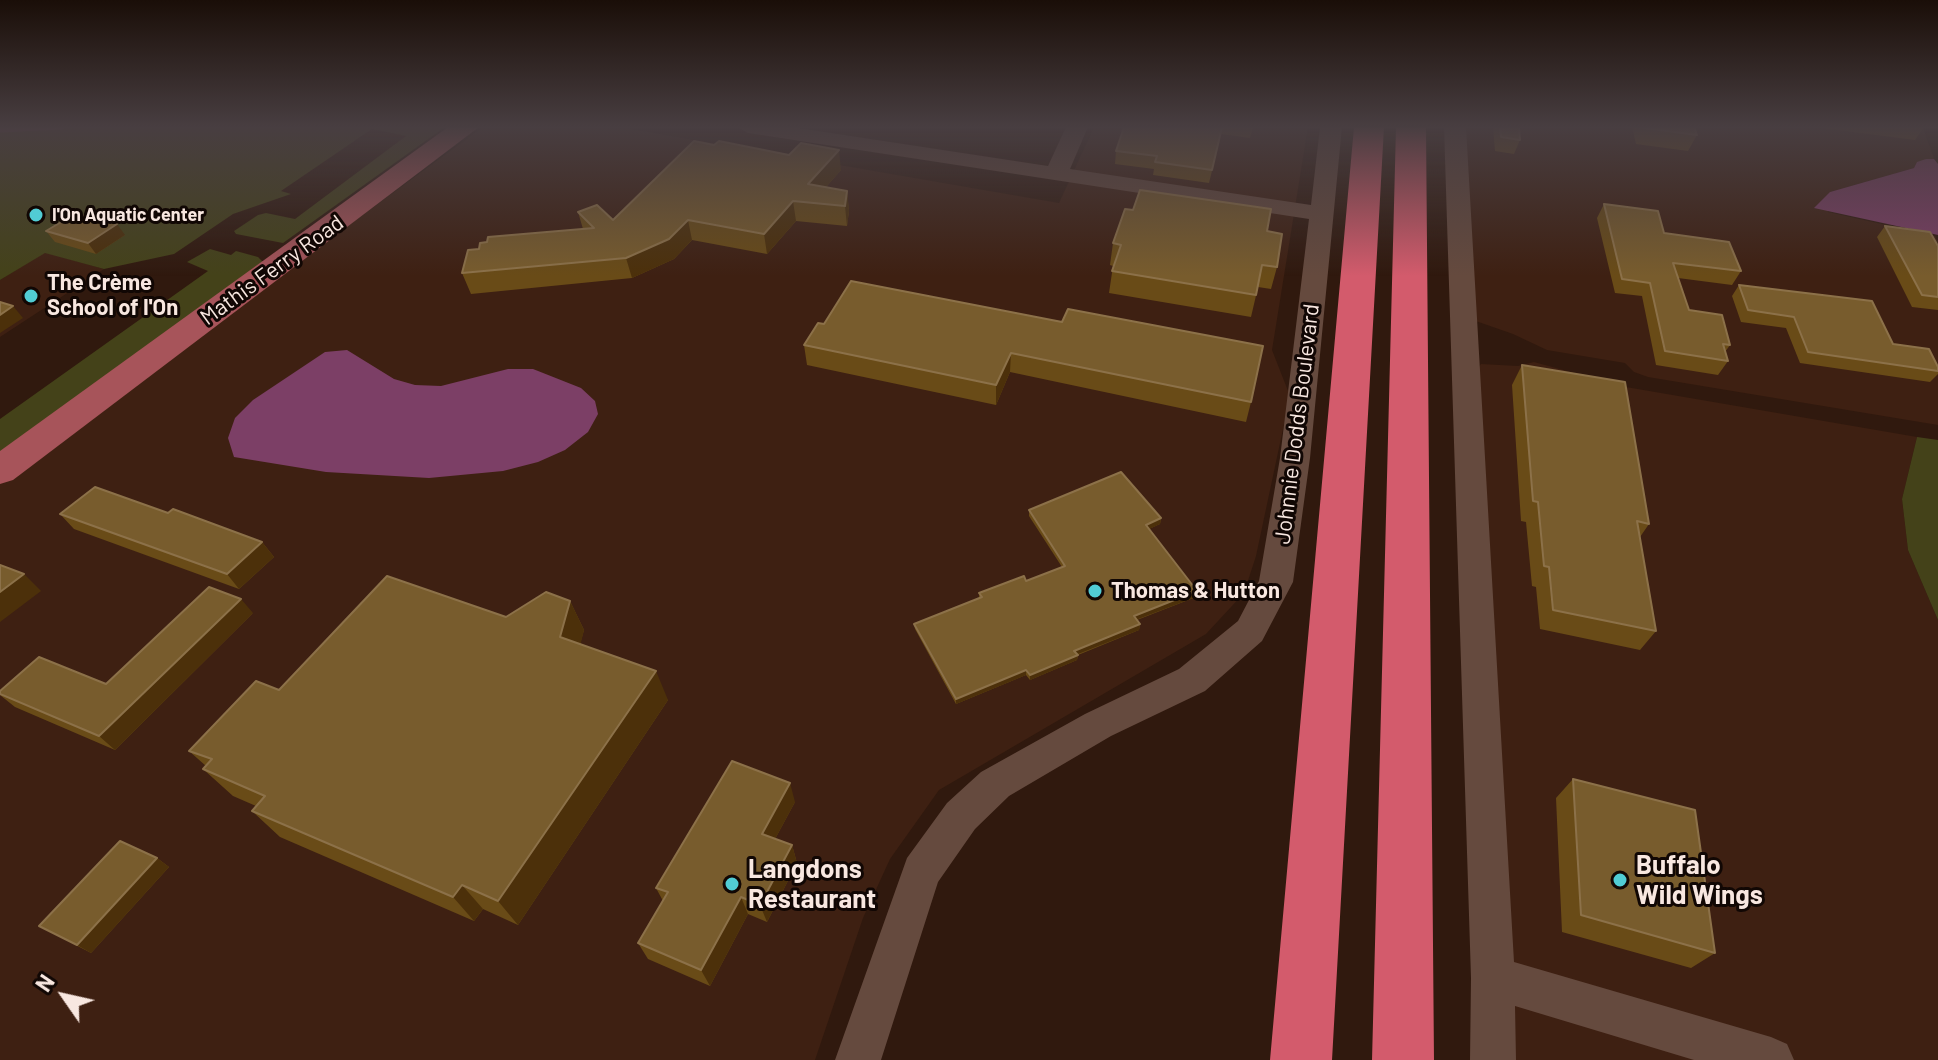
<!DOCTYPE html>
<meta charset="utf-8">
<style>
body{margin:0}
#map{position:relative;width:1938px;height:1060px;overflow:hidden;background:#30190e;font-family:Barlow,sans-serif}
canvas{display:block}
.north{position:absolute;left:24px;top:956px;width:80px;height:80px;-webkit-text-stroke:6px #110704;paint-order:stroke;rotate:304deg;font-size:22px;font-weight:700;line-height:32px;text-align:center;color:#f8e7e0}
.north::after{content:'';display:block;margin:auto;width:28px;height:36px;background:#f8e7e0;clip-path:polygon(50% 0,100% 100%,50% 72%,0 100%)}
</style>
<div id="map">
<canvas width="1938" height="1060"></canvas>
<div class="north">N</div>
</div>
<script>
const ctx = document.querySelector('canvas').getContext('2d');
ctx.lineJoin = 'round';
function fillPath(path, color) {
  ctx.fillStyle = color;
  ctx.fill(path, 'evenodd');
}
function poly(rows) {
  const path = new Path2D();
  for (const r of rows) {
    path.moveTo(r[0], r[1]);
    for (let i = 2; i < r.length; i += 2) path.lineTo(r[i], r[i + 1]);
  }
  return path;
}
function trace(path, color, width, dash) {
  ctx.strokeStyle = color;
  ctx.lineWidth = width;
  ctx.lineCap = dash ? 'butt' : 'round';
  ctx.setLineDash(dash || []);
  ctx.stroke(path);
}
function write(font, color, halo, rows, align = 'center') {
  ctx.font = font + ' Barlow,sans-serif';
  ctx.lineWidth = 6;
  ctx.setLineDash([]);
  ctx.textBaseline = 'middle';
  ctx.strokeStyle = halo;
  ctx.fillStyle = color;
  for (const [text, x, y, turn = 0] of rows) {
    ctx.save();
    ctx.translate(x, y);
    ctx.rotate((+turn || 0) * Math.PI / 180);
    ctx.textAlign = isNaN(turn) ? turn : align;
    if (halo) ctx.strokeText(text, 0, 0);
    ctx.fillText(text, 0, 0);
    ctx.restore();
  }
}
const built = poly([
 [483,127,620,127,1059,203,1094,127,1308,127,1272,350,1290,396,1256,556,1244,593,1206,634,939,790,890,859,863,918,815,1060,0,1060,0,480],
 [1463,127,1923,127,1934,159,1926,159,1914,168,1830,192,1828,212,1935,236,1938,242,1938,425,1648,377,1634,372,1625,363,1547,350,1513,334,1470,319],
 [45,252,104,269,0,337,0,280],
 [1534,362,1626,387,1917,437,1902,499,1908,550,1938,620,1938,1060,1503,1060,1478,368,1481,364,1518,366]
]);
const green = poly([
 [0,127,445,127,283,243,236,234,234,231,258,215,266,213,295,219,406,136,372,129,281,191,291,194,233,214,174,254,104,269,45,253,0,280],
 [210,249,231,255,236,251,258,257,263,262,0,454,0,419,208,271,187,262],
 [1917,437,1938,440,1938,620,1908,550,1902,499]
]);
const water = poly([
 [1926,159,1934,159,1938,164,1938,235,1814,208,1830,192,1914,168,1917,162],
 [347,350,394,379,415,385,441,386,508,369,533,369,581,388,595,401,598,414,588,432,565,450,538,462,503,471,429,478,326,472,234,457,228,438,235,418,253,400,325,352]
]);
const stream = poly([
 [0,130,62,127]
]);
const minor = poly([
 [737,127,792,127,1048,166,1066,127,1088,127,1070,169,1311,205,1320,127,1342,127,1310,458,1293,582,1262,641,1205,691,1111,736,1009,796,975,829,938,882,881,1060,835,1060,907,858,947,803,981,772,1085,714,1179,669,1238,621,1259,581,1280,458,1309,219,748,133,737,127],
 [1444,127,1466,127,1514,962,1771,1037,1787,1044,1794,1060,1694,1060,1515,1006,1516,1060,1470,1060,1471,978,1444,127]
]);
const major = poly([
 [448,127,479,127,13,480,0,484,0,451,448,127]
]);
const highway = poly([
 [1354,127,1384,127,1332,1060,1270,1060,1354,127],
 [1396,127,1426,127,1434,1060,1372,1060,1396,127]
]);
const wall = poly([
 [1165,127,1253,127,1250,138,1221,134,1209,183,1153,175,1154,169,1115,164,1116,151],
 [1493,127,1519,127,1520,140,1514,154,1495,151],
 [1632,127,1694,127,1697,135,1688,151,1636,144],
 [1814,127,1924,127,1915,140],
 [714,145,789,155,841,170,826,187,847,191,849,211,847,226,796,221,767,254,692,240,674,259,632,278,471,294,462,273,479,249,583,229,578,212,613,220],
 [1604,204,1741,271,1732,285,1678,278,1689,310,1730,345,1725,352,1728,361,1718,375,1656,365,1642,296,1615,293,1597,218],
 [1885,226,1938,246,1938,310,1912,307,1877,237],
 [46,231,125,235,96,254,55,242],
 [1267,231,1277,267,1271,289,1258,287,1251,317,1109,293,1113,266,1110,265,1113,243],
 [851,281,1251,402,1246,422,1010,372,996,405,807,365,804,345,824,324],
 [1739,285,1893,344,1938,367,1938,374,1930,382,1800,363,1786,328,1741,322,1732,296],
 [1522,365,1649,524,1640,537,1656,631,1640,650,1540,629,1536,587,1532,586,1526,522,1521,521,1512,385],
 [1029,510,1161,518,1160,524,1149,529,1196,597,1137,620,1140,624,1139,630,1078,655,1077,660,1030,680,1026,675,956,704,915,629,914,624,979,598,979,593,1026,581,1062,567,1029,516],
 [168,513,262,542,274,557,239,589,74,529,60,514],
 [570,601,584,630,580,644,668,700,518,925,483,909,474,921,280,837,252,811,256,806,233,796,203,769,206,766,189,751,279,690,506,617],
 [253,613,115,750,15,707,0,695,0,691,106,684],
 [1573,779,1715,953,1691,968,1562,932,1556,798],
 [795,802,775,839,792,845,797,863,767,922,748,914,710,986,648,959,638,943,663,901,656,888],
 [157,858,169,867,91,953,39,926]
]);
const shadedWall = poly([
 [839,150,841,170,812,203,808,184],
 [847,191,849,211,847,226,845,206],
 [793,201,796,221,767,254,764,234],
 [688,220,692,240,674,259,632,278,626,258],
 [117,224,125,235,96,254,88,243],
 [13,306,23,318,0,333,0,315],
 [1011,353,1010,372,996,405,996,385],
 [1161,518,1160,524,1145,531,1146,525],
 [262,542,274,557,239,589,227,574],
 [24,574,41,591,0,622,0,592],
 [1197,591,1196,597,1133,621,1134,616],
 [241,599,253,613,115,750,99,736],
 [570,601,584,630,575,667,560,637],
 [1140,624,1139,630,1073,656,1074,651],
 [1078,655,1077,660,1030,680,1030,675],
 [1026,670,1026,675,956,704,956,699],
 [656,671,668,700,518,925,498,901],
 [790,783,795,802,768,852,762,834],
 [792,845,797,863,767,922,760,905],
 [157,858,169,867,91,953,77,945],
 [462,885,483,909,474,921,453,897],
 [741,897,748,914,710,986,701,970]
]);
const building = poly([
 [1124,127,1164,128,1222,127,1212,170,1155,162,1157,156,1116,151,1124,127],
 [1500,127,1519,127,1520,140,1501,137,1500,127],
 [1644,127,1694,127,1697,135,1645,128,1644,127],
 [694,141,714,145,719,141,789,155,801,143,839,150,808,184,847,191,845,206,793,201,764,234,688,220,669,239,626,258,462,273,468,250,479,249,480,243,487,242,488,237,594,228,578,212,597,205,613,220,694,141],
 [1140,190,1271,209,1267,231,1282,234,1277,267,1262,265,1256,295,1112,271,1121,245,1113,243,1125,209,1133,210,1140,190],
 [1604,204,1658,211,1664,233,1729,242,1741,271,1673,263,1689,310,1722,315,1730,345,1723,344,1728,361,1665,351,1650,283,1622,279,1604,204],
 [73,215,81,217,85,215,117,224,88,243,46,231,73,215],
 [1885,226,1930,232,1938,246,1938,297,1922,295,1885,226],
 [851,281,1062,322,1068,309,1263,346,1251,402,1011,353,996,385,804,345,818,323,824,324,851,281],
 [1739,285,1872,301,1893,344,1929,349,1938,367,1938,371,1808,352,1794,317,1748,310,1739,285],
 [0,302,13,306,0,315,0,302],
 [1522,365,1625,382,1649,524,1637,521,1656,631,1553,610,1549,567,1544,566,1538,502,1533,501,1522,365],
 [1121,472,1161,518,1146,525,1197,591,1134,616,1140,624,1074,651,1078,655,1030,675,1026,670,956,699,914,624,982,597,979,593,1024,576,1026,581,1065,566,1029,510,1121,472],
 [95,487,168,513,173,509,262,542,227,574,60,514,95,487],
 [0,565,24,574,0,592,0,565],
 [387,576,506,617,546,592,570,601,560,637,656,671,498,901,462,885,453,897,252,811,265,796,203,769,212,759,189,751,256,681,279,690,387,576],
 [209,587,241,599,99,736,0,694,0,691,39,657,106,684,209,587],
 [732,761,790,783,762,834,792,845,760,905,741,897,701,970,638,943,668,892,656,888,732,761],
 [1573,779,1695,810,1715,953,1581,915,1573,779],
 [120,841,157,858,77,945,39,926,120,841]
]);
const markers = [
 [36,215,8,"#51ccd4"],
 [31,296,8,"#51ccd4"],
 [1095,591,8,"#51ccd4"],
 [1620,880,8,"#51ccd4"],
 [732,884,8,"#51ccd4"]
];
const farPoinames = [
 ["I'On Aquatic Center",52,215]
];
const streetNames = [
 ["Mathis Ferry Road",272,270,-36],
 ["Johnnie Dodds Boulevard",1297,424,-83]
];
const poiNames = [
 ["The Crème",47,283],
 ["School of I'On",47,308],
 ["Thomas & Hutton",1111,591]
];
const nearPoinames = [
 ["Buffalo",1636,865],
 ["Wild Wings",1636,895],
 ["Langdons",748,869],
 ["Restaurant",748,899]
];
fillPath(built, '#3e2012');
fillPath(green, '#444219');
fillPath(water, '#7c3f66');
trace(stream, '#7c3f66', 5);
fillPath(minor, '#654a3e');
fillPath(major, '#a7545a');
fillPath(highway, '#d35b6c');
fillPath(wall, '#694b17');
fillPath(shadedWall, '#4c300a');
fillPath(building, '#785c2d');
trace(building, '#8c7149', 2);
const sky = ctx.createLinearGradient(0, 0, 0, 276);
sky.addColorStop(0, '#1a0e08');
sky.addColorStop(0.46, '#483e41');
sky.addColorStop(1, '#483e4100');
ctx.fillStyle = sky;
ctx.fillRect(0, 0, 1938, 276);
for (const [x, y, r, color] of markers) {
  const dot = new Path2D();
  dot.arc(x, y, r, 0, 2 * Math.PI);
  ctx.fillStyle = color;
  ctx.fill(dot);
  trace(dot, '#110704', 3);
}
write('bold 18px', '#f8e7e0', '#110704', farPoinames, 'left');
write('22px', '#f8e7e0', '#110704', streetNames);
write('bold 22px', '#f8e7e0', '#110704', poiNames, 'left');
write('bold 26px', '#f8e7e0', '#110704', nearPoinames, 'left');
</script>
